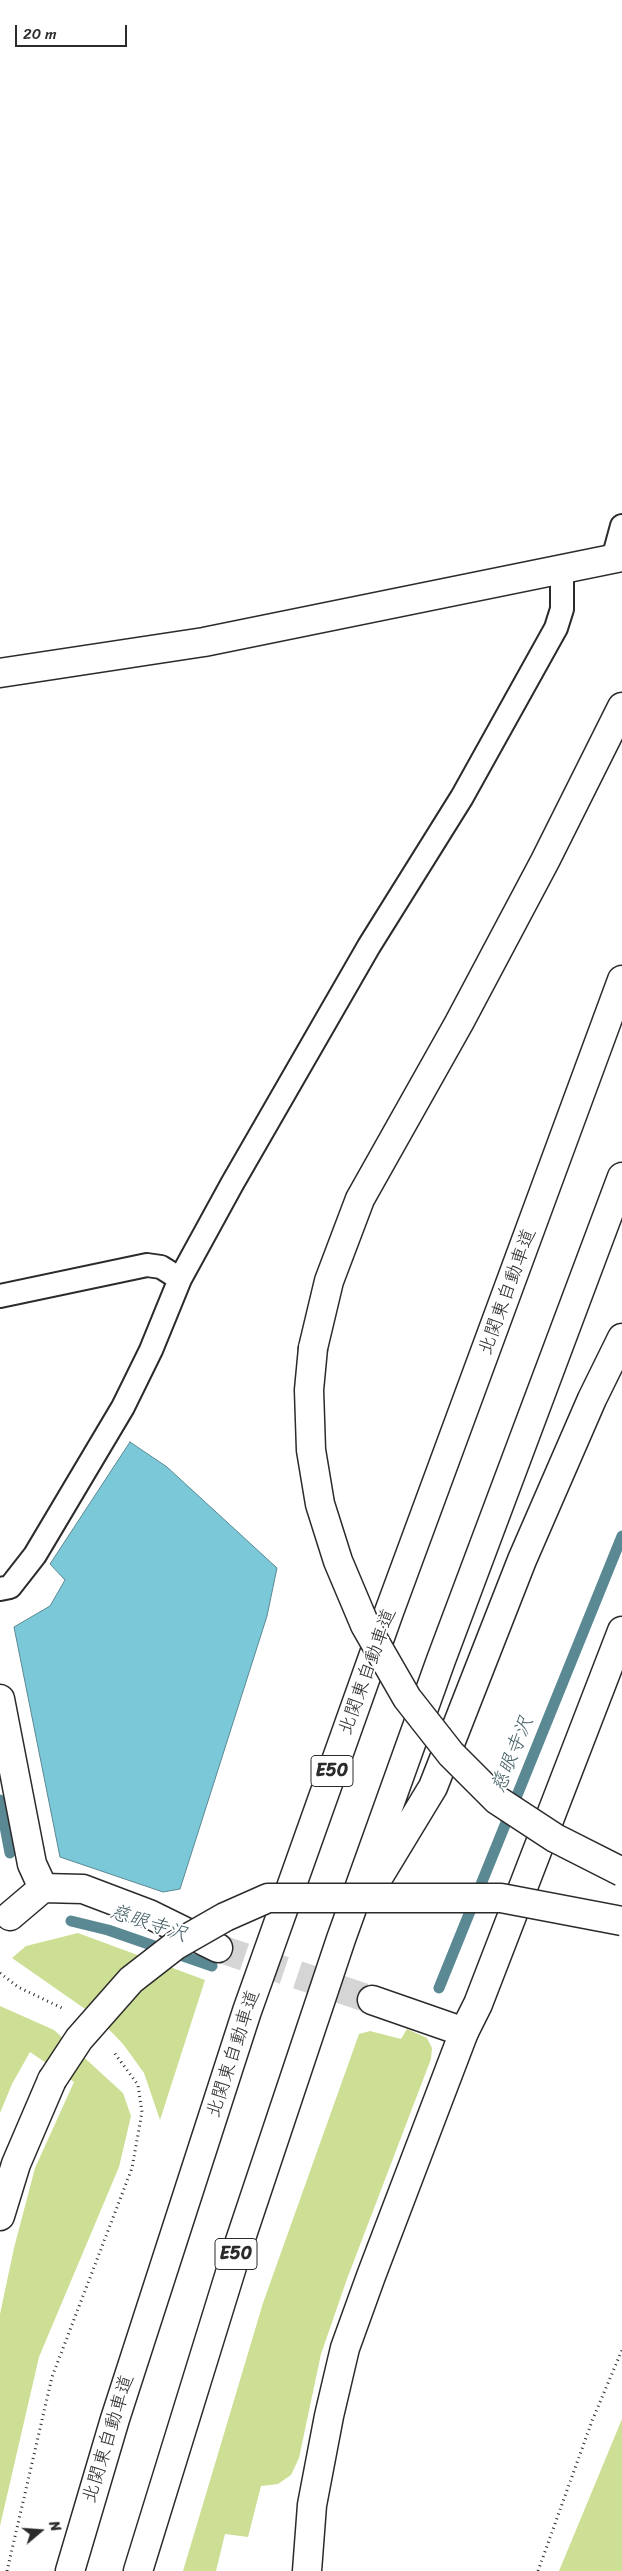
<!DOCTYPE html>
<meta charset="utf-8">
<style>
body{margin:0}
#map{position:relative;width:622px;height:2571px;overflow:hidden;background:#fff;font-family:Sriracha,sans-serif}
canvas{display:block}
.north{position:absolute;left:15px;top:2506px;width:50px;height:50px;-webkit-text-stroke:4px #fff;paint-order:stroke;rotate:72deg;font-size:14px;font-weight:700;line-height:20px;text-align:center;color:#2b2b2b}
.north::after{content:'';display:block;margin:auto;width:18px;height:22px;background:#2b2b2b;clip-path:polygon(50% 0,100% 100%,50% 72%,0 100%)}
.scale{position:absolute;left:15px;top:25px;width:112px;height:22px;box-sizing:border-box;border:2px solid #2b2b2b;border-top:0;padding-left:6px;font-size:15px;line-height:18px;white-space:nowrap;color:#2b2b2b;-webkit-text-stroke:4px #fff;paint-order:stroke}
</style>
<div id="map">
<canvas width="622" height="2571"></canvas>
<div class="north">N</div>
<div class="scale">20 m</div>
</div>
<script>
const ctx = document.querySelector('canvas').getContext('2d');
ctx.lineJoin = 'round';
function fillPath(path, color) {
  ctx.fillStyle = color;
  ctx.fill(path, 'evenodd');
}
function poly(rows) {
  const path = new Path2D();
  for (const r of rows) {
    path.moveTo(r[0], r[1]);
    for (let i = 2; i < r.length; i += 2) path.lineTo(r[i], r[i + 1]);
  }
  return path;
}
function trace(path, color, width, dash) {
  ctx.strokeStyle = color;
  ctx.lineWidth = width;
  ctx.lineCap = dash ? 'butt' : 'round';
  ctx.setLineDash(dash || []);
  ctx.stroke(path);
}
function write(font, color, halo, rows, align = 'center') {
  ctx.font = font + ' Sriracha,"Klee One",sans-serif';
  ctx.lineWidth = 4;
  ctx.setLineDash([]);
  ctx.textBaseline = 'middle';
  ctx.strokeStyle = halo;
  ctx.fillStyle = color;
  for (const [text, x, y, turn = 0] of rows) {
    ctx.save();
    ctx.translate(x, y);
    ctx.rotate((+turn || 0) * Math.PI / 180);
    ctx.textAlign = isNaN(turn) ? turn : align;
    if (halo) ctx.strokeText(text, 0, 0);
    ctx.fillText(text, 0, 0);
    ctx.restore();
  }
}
const green = poly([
 [78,1933,205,1980,160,2120,144,2073,123,2044,98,2018,12,1958,26,1946],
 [0,2006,54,2030,123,2093,131,2116,119,2167,39,2357,0,2526,0,2314,14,2248,35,2168,74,2082,30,2052,12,2084,0,2113],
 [407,2029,427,2038,432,2048,431,2059,347,2279,321,2354,299,2458,291,2475,278,2484,261,2486,248,2537,225,2534,216,2571,183,2571,263,2303,359,2034,370,2031,401,2039],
 [622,2419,622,2571,559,2571]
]);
const water = poly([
 [130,1442,167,1467,277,1568,267,1616,180,1889,163,1892,60,1857,14,1627,50,1606,65,1580,50,1564,130,1442]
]);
const stream = poly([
 [0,1800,10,1853],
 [71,1921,108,1930,212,1966],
 [439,1988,622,1536]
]);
const minorTunnel = poly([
 [218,1948,372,2000]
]);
const path = poly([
 [0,1973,18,1987,62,2008],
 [7,2571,52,2377,132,2168,142,2112,138,2085,113,2051],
 [538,2571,592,2421,622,2350]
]);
const service = poly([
 [613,559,622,526],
 [0,1296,147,1265,161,1267,180,1279],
 [0,1589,10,1587,35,1555,123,1407,151,1350,180,1279,232,1184,369,946,462,797,556,628,562,609,562,570]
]);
const minor = poly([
 [0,1699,32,1864,43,1888],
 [10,1916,43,1888,83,1889,149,1914,218,1948],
 [372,2000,464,2032]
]);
const tertiary = poly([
 [0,673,204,642,622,557],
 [307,2571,312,2505,329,2416,345,2348,371,2276,464,2032,478,2004,622,1631]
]);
const motorway = poly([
 [313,1348,329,1281,360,1199,459,1023,545,861,622,707],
 [373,1886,433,1787,522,1560,592,1399,622,1338],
 [0,2216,16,2164,52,2080],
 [70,2571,115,2419,247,2011,389,1612,622,980],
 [138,2571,239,2244,341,1939,441,1660,622,1177]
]);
const motorwayBridge = poly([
 [313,1348,309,1390,311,1450,320,1504,338,1561,365,1625,407,1698,451,1754,497,1800,555,1838,622,1872],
 [52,2080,79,2039,131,1980,176,1945,225,1917,268,1898,501,1898,622,1921]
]);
const shields = [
 [332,1771,42],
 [236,2254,42]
];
const shieldNames = [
 ["E50",332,1771],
 ["E50",236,2254]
];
const streetNames = [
 ["北関東自動車道",508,1292,-70],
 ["北関東自動車道",368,1672,-70],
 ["北関東自動車道",234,2054,-72],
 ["北関東自動車道",109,2439,-73]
];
const waterNames = [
 ["慈眼寺沢",513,1755,-68],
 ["慈眼寺沢",148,1924,18]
];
fillPath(green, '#cddf94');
fillPath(water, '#7bc8d9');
trace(water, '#5b8993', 1);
trace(stream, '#5b8993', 11);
trace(minorTunnel, '#d5d5d5', 28, [28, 14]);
trace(service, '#2b2b2b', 26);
trace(minor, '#2b2b2b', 31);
trace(tertiary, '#2b2b2b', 31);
trace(motorway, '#2b2b2b', 31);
trace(path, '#2b2b2b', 3, [1, 4]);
trace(service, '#fff', 22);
trace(minor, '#fff', 28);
trace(tertiary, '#fff', 28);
trace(motorway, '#fff', 28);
trace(motorwayBridge, '#2b2b2b', 31, []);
trace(motorwayBridge, '#fff', 28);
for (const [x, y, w] of shields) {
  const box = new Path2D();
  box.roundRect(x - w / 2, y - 15.5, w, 31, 4);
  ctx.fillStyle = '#fff';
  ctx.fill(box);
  trace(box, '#2b2b2b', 1);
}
write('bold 18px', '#2b2b2b', null, shieldNames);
write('19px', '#2b2b2b', '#fff', streetNames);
write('italic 20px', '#476268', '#fff', waterNames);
</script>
